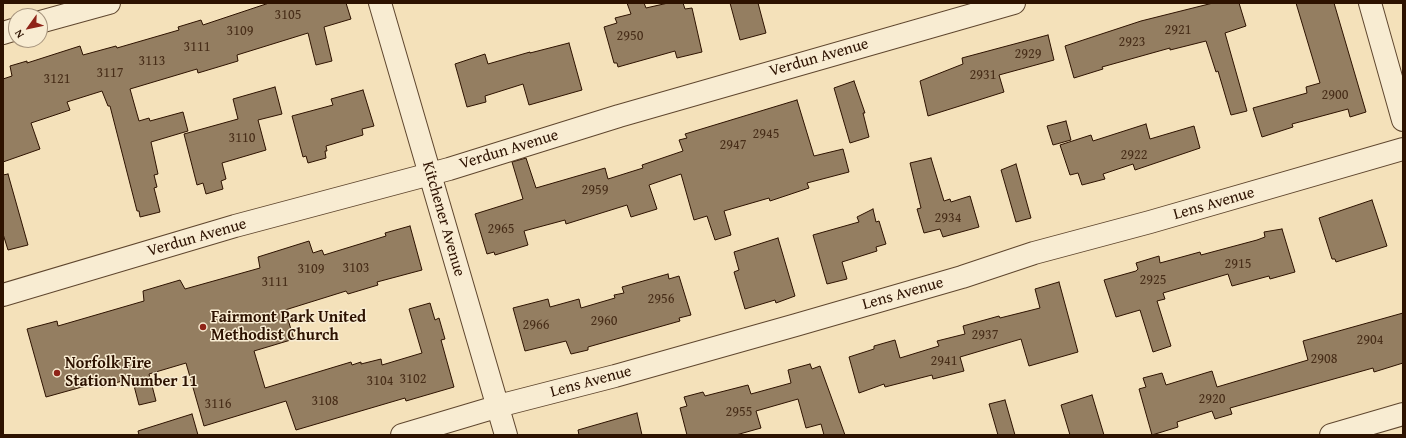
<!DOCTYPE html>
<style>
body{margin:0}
#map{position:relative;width:1406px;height:438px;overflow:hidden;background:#f4e1ba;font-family:"Gentium Book Plus",serif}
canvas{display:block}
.frame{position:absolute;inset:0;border:4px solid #2d1200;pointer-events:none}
.north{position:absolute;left:8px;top:8px;width:40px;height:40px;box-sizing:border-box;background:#f8ecd2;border:1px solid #a7957e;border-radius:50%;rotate:237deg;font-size:11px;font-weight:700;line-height:16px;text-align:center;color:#2d1200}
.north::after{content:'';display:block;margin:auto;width:14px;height:18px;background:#8f2418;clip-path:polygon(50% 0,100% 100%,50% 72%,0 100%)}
</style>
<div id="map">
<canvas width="1406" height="438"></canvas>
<div class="frame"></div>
<div class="north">N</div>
</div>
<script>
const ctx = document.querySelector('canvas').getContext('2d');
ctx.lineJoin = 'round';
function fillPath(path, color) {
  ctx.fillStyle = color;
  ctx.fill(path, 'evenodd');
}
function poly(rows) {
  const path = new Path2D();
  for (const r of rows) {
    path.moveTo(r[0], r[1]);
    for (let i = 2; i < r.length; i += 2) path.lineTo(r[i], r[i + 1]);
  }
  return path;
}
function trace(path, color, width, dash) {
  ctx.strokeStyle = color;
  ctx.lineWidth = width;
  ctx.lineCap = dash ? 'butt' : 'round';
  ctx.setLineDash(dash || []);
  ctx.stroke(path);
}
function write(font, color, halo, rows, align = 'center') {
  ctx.font = font + ' "Gentium Book Plus",serif';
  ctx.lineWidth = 3;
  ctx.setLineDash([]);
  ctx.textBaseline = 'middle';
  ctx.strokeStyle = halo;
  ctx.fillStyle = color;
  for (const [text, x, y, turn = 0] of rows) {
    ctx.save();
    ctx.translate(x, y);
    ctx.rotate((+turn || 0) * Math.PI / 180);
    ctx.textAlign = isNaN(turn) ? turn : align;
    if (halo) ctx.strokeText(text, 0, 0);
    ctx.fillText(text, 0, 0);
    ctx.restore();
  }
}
const building = poly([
 [269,3,346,3,351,19,324,27,332,61,316,65,308,33,237,55,238,61,198,73,197,69,130,89,139,121,149,118,150,121,183,112,188,131,151,142,158,174,154,175,157,187,154,188,160,212,140,217,139,211,137,211,110,106,108,106,102,91,67,102,70,110,31,123,40,149,3,162,3,79,12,76,10,66,27,61,27,63,80,46,83,55,116,46,117,48,179,30,178,27,201,20,203,25,269,3],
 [627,3,644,3,646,8,668,3,683,3,685,9,692,8,702,52,677,58,675,51,618,67,617,63,614,63,604,27,617,23,615,18,631,14,627,3],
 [730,3,758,3,766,33,740,40,730,3],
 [1213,3,1239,3,1246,26,1225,33,1247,111,1231,115,1218,71,1216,72,1206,41,1170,50,1170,48,1102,67,1103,69,1074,78,1065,46,1141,21,1213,3],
 [1296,3,1334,3,1366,112,1350,117,1348,109,1292,124,1293,127,1262,137,1253,108,1307,93,1306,87,1320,83,1296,3],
 [1048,35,1054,60,999,75,1004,92,928,116,920,81,963,64,962,58,1048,35],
 [569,43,582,90,529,105,523,84,485,96,486,102,467,107,455,64,485,54,488,64,530,52,530,53,569,43],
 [854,81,865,113,863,113,869,137,850,143,834,88,854,81],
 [275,87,282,114,258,120,266,150,222,163,226,179,221,181,223,189,206,194,203,183,197,185,184,134,238,119,233,99,275,87],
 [363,90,374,126,362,129,363,135,326,146,327,151,325,151,326,158,308,163,306,156,303,157,292,116,333,105,331,99,363,90],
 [797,100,814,156,843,149,849,172,807,183,809,188,770,201,769,198,724,211,731,235,715,240,707,216,694,220,681,174,649,185,657,209,631,217,627,205,566,224,565,220,524,231,528,245,495,255,494,252,487,254,475,214,523,199,512,162,526,158,536,188,605,168,608,179,643,168,642,165,683,151,679,140,687,138,685,134,797,100],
 [1066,121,1071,140,1053,145,1047,126,1066,121],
 [1146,124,1150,139,1194,126,1200,148,1135,170,1133,164,1103,174,1105,179,1082,185,1078,173,1070,175,1060,145,1091,135,1093,141,1146,124],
 [931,158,944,201,950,199,951,202,970,196,979,227,943,237,940,229,924,233,917,209,921,208,910,163,931,158],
 [1016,164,1031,218,1016,222,1001,170,1016,164],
 [8,174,28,245,8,250,3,234,3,175,8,174],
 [1372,200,1387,246,1336,262,1335,259,1332,259,1319,218,1372,200],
 [873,209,876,222,879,221,886,244,876,247,877,251,842,262,847,279,827,284,813,235,859,222,857,217,873,209],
 [410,226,422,270,377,282,378,285,348,294,346,291,285,310,294,339,254,351,265,388,351,362,352,365,361,362,361,364,381,359,382,365,422,353,409,309,430,303,435,320,439,318,445,339,441,340,454,387,406,401,405,398,296,430,286,401,204,426,186,363,149,374,156,401,139,405,132,378,102,387,100,382,46,397,27,329,57,321,58,326,144,301,143,291,180,280,185,289,260,268,258,257,309,241,313,253,322,250,324,255,386,236,385,233,410,226],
 [1282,229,1295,272,1270,279,1269,276,1232,286,1228,274,1163,293,1165,299,1157,301,1171,346,1153,352,1140,310,1116,317,1104,280,1136,271,1138,269,1136,263,1159,256,1160,263,1200,252,1201,255,1257,240,1265,237,1264,232,1282,229],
 [778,238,795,296,776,303,775,300,745,309,734,272,739,270,734,252,778,238],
 [668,274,669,279,679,276,691,315,679,318,680,321,588,347,588,350,571,354,566,341,525,351,513,308,548,299,550,307,579,299,581,308,615,298,614,295,624,293,622,287,668,274],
 [1059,282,1078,352,1029,366,1021,339,960,357,964,371,933,379,932,375,885,387,884,384,859,393,849,357,874,349,874,346,895,340,900,358,939,346,937,341,965,334,963,326,999,316,1000,318,1040,308,1035,289,1059,282],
 [1403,313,1403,363,1374,372,1373,368,1230,408,1232,414,1215,419,1212,411,1177,422,1178,427,1152,435,1139,389,1146,387,1143,378,1162,373,1166,385,1212,371,1217,387,1308,360,1303,341,1403,313],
 [810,364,812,369,820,366,845,435,824,435,821,424,806,428,798,399,756,411,761,428,736,435,687,435,680,408,687,406,684,397,703,392,705,396,748,385,751,394,791,383,788,370,810,364],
 [1092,395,1104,435,1070,435,1061,405,1092,395],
 [1005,400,1015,435,998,435,989,404,1005,400],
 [637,413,642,435,579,435,578,430,637,413],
 [192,414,198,435,139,435,138,431,192,414]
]);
const minor = poly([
 [380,3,506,435],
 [1370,3,1403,120],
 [40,22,109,3],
 [3,33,16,29],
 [3,295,235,226,449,169,619,116,1014,3],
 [402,435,506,404,615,376,796,325,962,277,1034,253,1150,222,1403,149],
 [1331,435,1403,414]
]);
const markers = [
 [203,327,4,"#8f2418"],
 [57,373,4,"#8f2418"]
];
const numberNames = [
 ["3105",288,15],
 ["2921",1178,30],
 ["3109",240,31],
 ["2950",630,36],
 ["2923",1132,42],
 ["3111",197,47],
 ["2929",1028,54],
 ["3113",152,61],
 ["3117",110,73],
 ["2931",983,75],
 ["3121",57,79],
 ["2900",1335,95],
 ["2945",766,134],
 ["3110",242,138],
 ["2947",733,145],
 ["2922",1134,155],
 ["2959",595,190],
 ["2934",948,218],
 ["2965",501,229],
 ["2915",1238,264],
 ["3103",356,268],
 ["3109",311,269],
 ["2925",1153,280],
 ["3111",275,282],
 ["2956",661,299],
 ["2960",604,321],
 ["2966",536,325],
 ["2937",985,335],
 ["2904",1370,340],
 ["2908",1324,359],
 ["2941",944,361],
 ["3102",413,379],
 ["3104",380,381],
 ["2920",1212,399],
 ["3108",325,401],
 ["3116",218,404],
 ["2955",739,412]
];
const streetNames = [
 ["Verdun Avenue",819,58,-16],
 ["Verdun Avenue",509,150,-17],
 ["Lens Avenue",1214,204,-16],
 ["Kitchener Avenue",443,219,74],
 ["Verdun Avenue",197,238,-16],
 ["Lens Avenue",903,294,-16],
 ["Lens Avenue",591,382,-15]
];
const poiNames = [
 ["Fairmont Park United",211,318],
 ["Methodist Church",211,336],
 ["Norfolk Fire",65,364],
 ["Station Number 11",65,382]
];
fillPath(building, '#947e61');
trace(building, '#2d1200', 1);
trace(minor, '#5f462e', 24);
trace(minor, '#f8ecd2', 22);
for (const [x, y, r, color] of markers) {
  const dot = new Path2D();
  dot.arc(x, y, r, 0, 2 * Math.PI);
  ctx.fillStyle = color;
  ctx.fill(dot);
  trace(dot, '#f8ecd2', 1.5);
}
write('14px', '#472d18', null, numberNames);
write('16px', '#2d1200', '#f8ecd2', streetNames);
write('bold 16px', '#2d1200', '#f8ecd2', poiNames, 'left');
</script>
